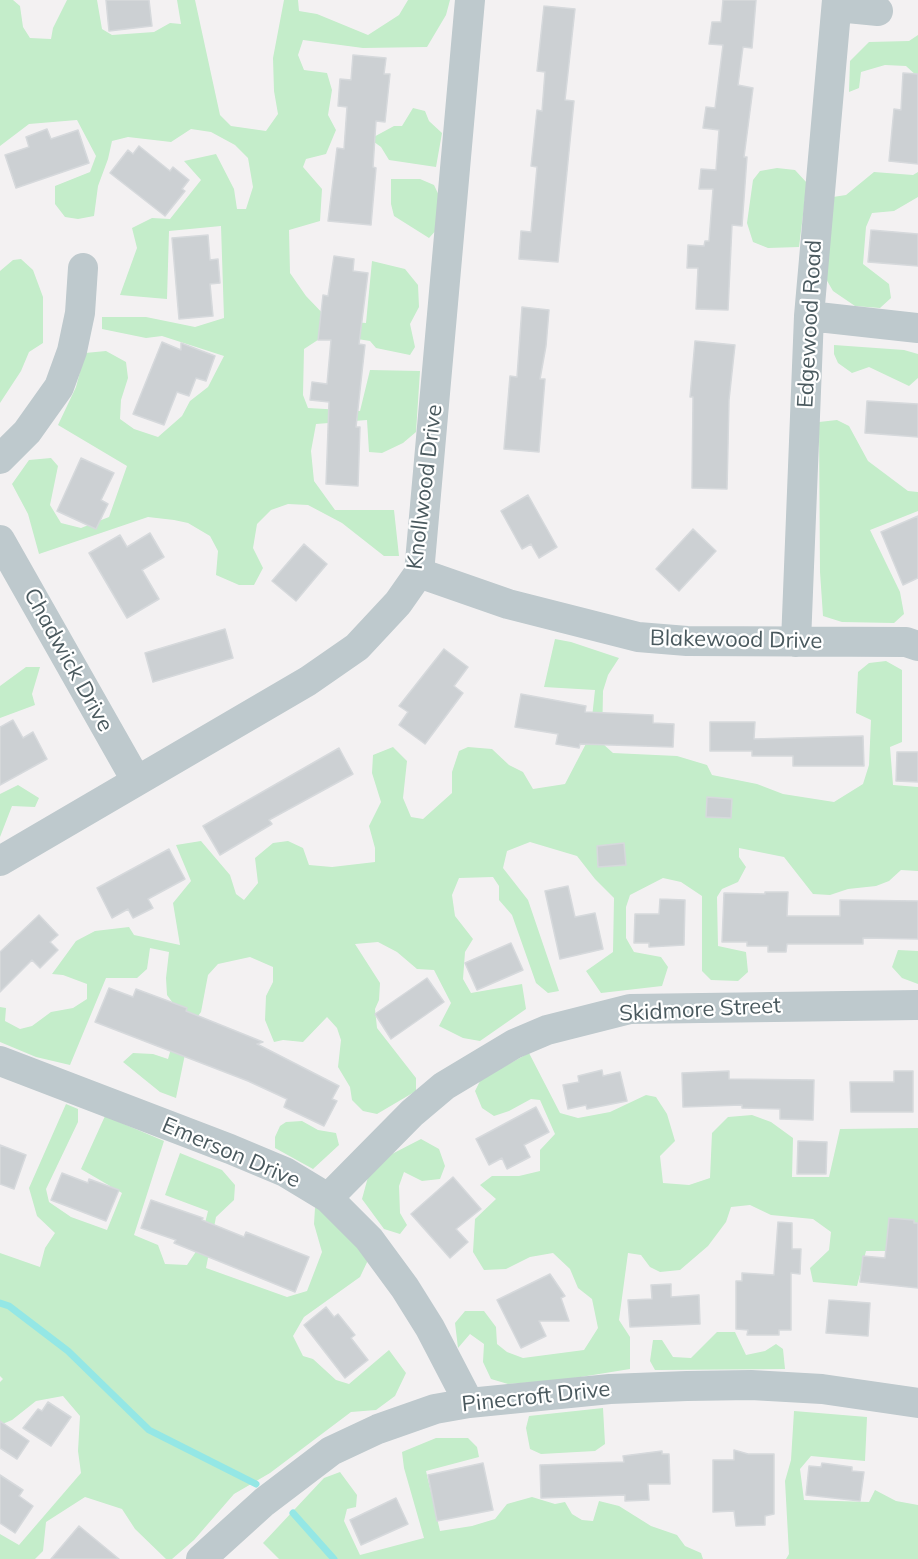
<!DOCTYPE html>
<style>
body{margin:0}
canvas{display:block;background:#f3f1f2}
</style>
<canvas width="918" height="1559"></canvas>
<script>
const ctx = document.querySelector('canvas').getContext('2d');
ctx.lineJoin = 'round';
function fillPath(path, color) {
  ctx.fillStyle = color;
  ctx.fill(path, 'evenodd');
}
function poly(rows) {
  const path = new Path2D();
  for (const r of rows) {
    path.moveTo(r[0], r[1]);
    for (let i = 2; i < r.length; i += 2) path.lineTo(r[i], r[i + 1]);
  }
  return path;
}
function trace(path, color, width, dash) {
  ctx.strokeStyle = color;
  ctx.lineWidth = width;
  ctx.lineCap = dash ? 'butt' : 'round';
  ctx.setLineDash(dash || []);
  ctx.stroke(path);
}
function write(font, color, halo, rows, align = 'center') {
  ctx.font = font + ' Mulish,sans-serif';
  ctx.lineWidth = 4.5;
  ctx.setLineDash([]);
  ctx.textBaseline = 'middle';
  ctx.strokeStyle = halo;
  ctx.fillStyle = color;
  for (const [text, x, y, turn = 0] of rows) {
    ctx.save();
    ctx.translate(x, y);
    ctx.rotate((+turn || 0) * Math.PI / 180);
    ctx.textAlign = isNaN(turn) ? turn : align;
    if (halo) ctx.strokeText(text, 0, 0);
    ctx.fillText(text, 0, 0);
    ctx.restore();
  }
}
const green = poly([
 [0,0,13,0,20,6,23,27,30,38,51,39,53,28,67,0,97,0,102,29,112,35,154,32,170,23,181,24,177,0,195,0,220,115,231,126,266,131,278,114,274,91,273,58,284,0,298,0,299,11,317,14,368,35,399,15,408,0,450,0,446,15,427,47,363,48,303,40,298,55,304,70,327,73,332,90,328,115,336,130,326,154,306,159,303,167,322,189,320,221,289,230,290,273,306,296,329,320,366,323,372,261,405,269,418,285,419,307,410,324,415,347,410,355,376,348,370,341,327,334,304,349,303,395,308,408,360,411,370,370,420,371,416,432,403,443,382,453,369,452,367,420,316,424,311,451,314,481,335,510,394,510,399,556,384,556,342,523,308,505,288,504,271,510,257,524,253,548,263,568,254,585,239,585,216,575,218,551,210,536,188,523,174,520,148,517,39,554,28,514,12,484,29,460,51,458,58,466,50,505,61,523,81,528,109,517,127,466,58,425,76,387,85,353,106,351,126,362,128,378,121,400,120,419,134,429,158,437,182,416,190,401,208,387,224,356,162,336,146,338,102,329,102,317,146,317,195,327,224,318,221,226,169,231,167,299,120,295,137,248,132,228,152,218,170,219,201,180,184,161,216,154,234,189,237,209,246,209,253,187,248,158,235,145,211,132,191,129,171,142,128,137,112,141,108,159,98,186,94,216,78,219,65,217,55,204,55,186,90,172,96,156,77,120,29,124,0,146],
 [918,35,918,77,906,66,885,65,861,72,859,88,849,92,850,61,869,42,909,41],
 [413,108,425,111,429,121,442,133,436,167,389,160,381,147,370,139,394,126,402,126],
 [777,168,795,170,807,183,799,247,768,248,753,242,747,223,753,180,760,171],
 [874,172,913,175,918,172,918,197,894,211,872,213,866,227,863,264,889,284,891,298,880,308,855,306,833,291,822,272,833,197,846,195],
 [391,179,420,179,434,185,442,202,439,227,429,238,394,216,391,204],
 [21,259,33,270,43,297,43,343,29,352,21,371,0,403,0,271,13,260],
 [834,345,904,350,918,354,918,378,909,386,869,367,852,373,838,363,834,354],
 [837,420,849,426,868,461,908,491,918,492,918,511,870,530,900,592,904,614,894,623,842,622,823,616,820,572,819,422],
 [555,639,571,642,619,658,608,675,603,691,602,743,613,753,677,756,707,765,712,775,757,784,783,794,834,802,863,784,869,765,871,720,856,713,858,672,869,663,886,661,902,670,902,742,890,747,893,785,918,787,918,871,901,870,889,881,876,886,848,889,830,895,813,894,784,857,739,848,739,857,746,867,738,882,722,889,717,897,718,946,746,952,748,972,738,981,711,980,702,971,702,896,681,882,663,878,630,895,626,907,626,938,634,952,661,957,668,967,662,986,601,993,586,971,613,952,614,898,595,879,577,856,530,842,507,851,503,868,528,900,559,991,548,993,536,983,512,915,499,900,499,886,493,877,459,878,452,895,455,916,473,939,465,952,463,979,471,993,522,984,526,1009,480,1041,463,1038,439,1026,451,1003,434,970,417,969,397,952,378,942,355,944,380,983,379,1000,375,1009,377,1028,416,1078,416,1091,377,1114,363,1111,352,1100,350,1087,338,1067,341,1040,337,1028,327,1017,303,1042,283,1040,274,1042,265,1020,266,996,273,982,273,967,250,957,218,964,208,975,201,1012,191,1025,176,1098,160,1092,123,1062,133,1053,153,1054,168,1059,181,1014,167,995,166,978,169,952,150,948,147,969,137,978,106,978,70,1065,36,1057,0,1042,0,1007,6,1008,5,1021,20,1029,32,1026,51,1012,73,1008,87,999,87,984,63,975,52,974,76,941,95,931,129,927,134,935,180,945,173,903,191,881,176,845,201,841,230,875,236,894,244,900,258,883,255,858,273,843,288,841,303,848,309,865,332,867,375,862,375,848,369,826,381,802,372,773,373,755,393,747,407,761,403,798,411,817,423,819,452,793,452,772,459,751,468,747,492,749,509,765,523,772,533,789,565,784,590,736,595,690,544,687],
 [26,667,40,667,32,694,35,705,0,718,0,686],
 [18,785,39,798,35,807,12,806,0,837,0,794],
 [898,950,918,951,918,984,902,978,892,967],
 [529,1053,560,1113,578,1118,610,1112,646,1095,656,1097,667,1114,675,1141,660,1156,663,1183,689,1185,710,1178,712,1133,728,1117,752,1115,771,1122,793,1138,792,1177,829,1177,840,1129,918,1128,918,1243,898,1251,866,1251,857,1286,813,1282,810,1268,829,1250,831,1232,813,1219,771,1215,750,1205,731,1207,726,1222,708,1246,680,1270,660,1272,650,1267,641,1255,628,1253,619,1320,630,1337,630,1369,562,1380,508,1384,491,1379,483,1362,484,1344,470,1334,458,1348,455,1323,465,1311,484,1311,496,1327,497,1344,507,1352,523,1358,584,1350,598,1328,592,1299,578,1288,570,1269,553,1253,530,1257,506,1269,484,1270,473,1252,475,1219,496,1199,480,1185,492,1176,519,1176,540,1171,540,1150,555,1134,540,1100,531,1099,509,1111,494,1116,482,1108,475,1091,481,1079],
 [66,1104,78,1109,78,1122,46,1189,49,1202,71,1217,107,1230,122,1193,81,1169,105,1116,164,1141,134,1235,158,1245,165,1264,187,1265,199,1247,208,1211,165,1195,180,1153,222,1170,235,1185,234,1200,216,1217,206,1268,287,1297,307,1291,322,1252,314,1224,315,1208,319,1204,370,1256,360,1277,304,1317,293,1336,303,1356,313,1359,336,1380,349,1384,389,1350,406,1373,395,1396,376,1410,351,1412,270,1473,234,1494,194,1540,172,1559,166,1559,135,1529,122,1509,85,1497,46,1522,43,1551,35,1559,0,1559,0,1534,19,1545,81,1473,78,1451,80,1416,63,1396,36,1401,12,1420,0,1425,0,1382,3,1379,0,1376,0,1253,40,1267,45,1248,55,1233,37,1216,29,1188],
 [302,1121,318,1130,336,1133,339,1145,313,1169,275,1148,275,1137,280,1126,286,1122],
 [421,1139,439,1149,445,1166,440,1179,422,1181,404,1172,399,1186,400,1213,407,1225,400,1234,384,1229,362,1199,368,1177,388,1156],
 [717,1332,735,1332,746,1355,765,1351,776,1344,783,1349,785,1369,655,1370,650,1361,653,1340,662,1340,673,1357,691,1358],
 [603,1408,605,1444,595,1451,541,1454,530,1449,526,1428,529,1416],
 [794,1411,867,1417,865,1461,811,1456,800,1469,804,1500,869,1502,875,1490,896,1501,918,1505,918,1559,786,1559,789,1554,785,1481,791,1460],
 [436,1438,468,1438,477,1447,479,1457,426,1471,440,1531,472,1526,495,1519,507,1504,532,1497,555,1504,565,1502,572,1514,582,1520,593,1521,599,1501,619,1506,651,1526,677,1535,685,1546,701,1553,703,1559,279,1559,263,1543,324,1478,340,1472,357,1495,356,1507,347,1509,344,1521,360,1555,424,1538,404,1468,402,1452]
]);
const stream = poly([
 [0,1303,9,1306,68,1351,149,1430,256,1484],
 [293,1513,334,1559]
]);
const building = poly([
 [106,0,149,0,152,26,109,31,106,0],
 [723,0,756,0,752,48,743,47,738,85,753,88,744,157,747,157,742,226,732,225,728,310,696,309,698,268,687,268,688,245,704,246,705,241,709,241,713,189,699,189,701,169,716,170,719,130,703,128,706,107,715,108,723,45,709,44,712,22,721,22,723,0],
 [544,6,575,9,565,100,574,101,558,262,519,259,521,231,531,232,537,167,531,166,537,110,542,111,545,72,537,71,544,6],
 [353,55,386,58,384,74,390,74,385,122,376,121,373,167,376,168,371,225,328,221,337,148,344,149,347,107,338,106,340,79,351,80,353,55],
 [903,73,918,74,918,164,889,161,894,109,901,110,903,73],
 [47,129,51,139,78,130,89,163,16,188,5,155,29,147,26,137,47,129],
 [139,146,170,171,173,167,189,180,182,189,185,191,165,216,110,173,128,150,133,154,139,146],
 [871,230,918,234,918,266,868,262,871,230],
 [208,235,210,260,218,259,220,283,210,284,213,316,179,319,172,238,208,235],
 [334,256,354,259,353,271,368,273,359,344,365,345,356,427,360,427,358,486,326,484,329,402,310,400,312,382,327,384,331,340,318,340,323,295,328,296,334,256],
 [522,307,549,310,546,346,540,379,545,379,539,452,504,449,510,376,517,377,522,307],
 [695,341,735,345,729,400,727,489,692,488,693,397,690,397,695,341],
 [162,342,181,350,181,343,215,356,206,381,196,378,189,396,177,392,164,425,133,414,162,342],
 [867,401,918,404,918,437,865,433,867,401],
 [81,458,114,473,101,500,108,504,96,529,57,511,81,458],
 [528,495,557,547,539,558,531,544,522,549,501,511,528,495],
 [918,516,918,578,903,585,881,532,918,516],
 [693,529,716,551,679,591,656,569,693,529],
 [150,533,164,557,142,570,159,599,127,618,89,553,120,535,127,547,150,533],
 [304,544,327,564,296,601,272,581,304,544],
 [225,629,233,658,153,682,145,653,225,629],
 [444,649,468,667,454,686,463,693,425,744,399,725,408,712,399,706,444,649],
 [521,694,586,706,585,712,653,715,653,723,674,724,673,747,580,744,579,748,556,744,558,734,515,727,521,694],
 [13,720,23,738,33,732,47,759,0,785,0,727,13,720],
 [710,722,755,722,754,739,863,736,864,766,793,766,793,756,752,756,752,751,710,751,710,722],
 [339,748,353,774,269,820,272,824,220,855,203,826,339,748],
 [897,752,918,752,918,782,896,781,897,752],
 [707,797,732,799,731,818,706,817,707,797],
 [624,843,626,865,598,867,597,846,624,843],
 [169,849,185,879,148,899,153,908,133,918,128,909,112,918,97,888,169,849],
 [568,886,575,917,595,913,603,949,560,959,545,891,568,886],
 [765,892,788,892,787,916,840,916,840,900,918,901,918,939,863,938,863,944,787,944,786,952,768,952,768,946,747,946,747,942,722,942,724,893,765,894,765,892],
 [660,899,685,900,684,945,649,947,649,943,634,943,635,914,659,914,660,899],
 [39,915,58,935,50,942,58,950,40,968,32,960,0,992,0,952,39,915],
 [511,943,523,970,477,990,465,963,511,943],
 [427,978,444,1002,391,1039,375,1014,427,978],
 [109,988,133,997,136,989,187,1008,186,1011,263,1042,257,1044,339,1086,332,1099,337,1101,324,1126,284,1107,287,1099,248,1081,95,1022,109,988],
 [602,1070,603,1076,620,1072,627,1101,587,1109,586,1105,568,1109,563,1085,579,1082,578,1076,602,1070],
 [729,1071,729,1079,814,1080,813,1120,780,1119,780,1109,742,1108,742,1105,683,1107,682,1073,729,1071],
 [894,1071,913,1071,913,1112,851,1112,850,1082,894,1082,894,1071],
 [536,1107,549,1132,524,1145,530,1157,507,1169,502,1158,489,1165,476,1139,536,1107],
 [798,1141,827,1142,826,1174,797,1174,798,1141],
 [0,1145,26,1155,14,1189,0,1184,0,1145],
 [62,1173,88,1183,89,1179,119,1190,106,1221,51,1200,62,1173],
 [453,1177,481,1209,456,1229,468,1242,450,1258,411,1214,453,1177],
 [151,1200,203,1218,202,1220,244,1237,246,1232,309,1257,295,1292,174,1243,176,1240,141,1228,151,1200],
 [889,1218,914,1220,914,1223,918,1223,918,1288,860,1282,863,1256,885,1258,889,1218],
 [778,1222,792,1223,792,1249,801,1249,800,1274,791,1273,791,1330,779,1330,779,1335,747,1335,748,1330,736,1329,736,1281,742,1281,742,1273,774,1275,778,1222],
 [550,1274,565,1296,561,1298,569,1321,539,1321,546,1336,521,1348,497,1300,550,1274],
 [671,1284,671,1297,699,1295,700,1324,630,1327,628,1300,652,1299,651,1285,671,1284],
 [829,1300,870,1303,868,1336,826,1333,829,1300],
 [326,1307,334,1317,338,1314,355,1335,351,1338,368,1360,345,1378,304,1325,326,1307],
 [48,1402,71,1417,51,1446,23,1428,38,1409,42,1411,48,1402],
 [0,1421,29,1441,17,1459,0,1448,0,1421],
 [734,1450,748,1454,774,1454,774,1514,765,1516,765,1525,736,1526,734,1511,713,1512,713,1460,734,1460,734,1450],
 [662,1451,662,1454,669,1454,670,1484,648,1484,649,1500,625,1501,625,1495,541,1498,540,1465,624,1462,623,1456,662,1451],
 [483,1463,493,1510,437,1521,428,1475,483,1463],
 [822,1463,852,1467,852,1471,864,1472,860,1501,806,1495,809,1466,821,1467,822,1463],
 [0,1475,23,1490,19,1496,33,1506,15,1533,0,1523,0,1475],
 [396,1498,408,1524,361,1545,350,1520,396,1498],
 [79,1526,119,1559,51,1559,79,1526]
]);
const minor = poly([
 [837,7,878,11],
 [809,316,918,328],
 [0,459,27,432,59,387,72,351,80,313,83,268],
 [0,540,136,780],
 [419,573,508,604,638,637,687,641,906,642,918,646],
 [796,642,809,316,837,0],
 [0,861,308,681,357,647,398,603,419,573,470,0],
 [0,1061,230,1149,285,1172,328,1198,369,1239,405,1288,430,1328,469,1403],
 [328,1198,412,1113,444,1086,514,1044,547,1030,630,1009,918,1005],
 [201,1559,264,1502,331,1451,378,1429,435,1409,469,1403,610,1389,687,1386,751,1385,822,1389,918,1403]
]);
const streetNames = [
 ["Edgewood Road",810,324,-87],
 ["Knollwood Drive",425,487,-83],
 ["Blakewood Drive",736,640,1],
 ["Chadwick Drive",68,660,61],
 ["Skidmore Street",700,1010,-3],
 ["Emerson Drive",231,1153,23],
 ["Pinecroft Drive",536,1397,-6]
];
fillPath(green, '#c4edca');
trace(stream, '#94e7e5', 7);
fillPath(building, '#ccd0d3');
trace(building, '#d6d9dc', 1.5);
trace(minor, '#bec9cd', 30);
write('22px', '#4a595e', '#fff', streetNames);
</script>
